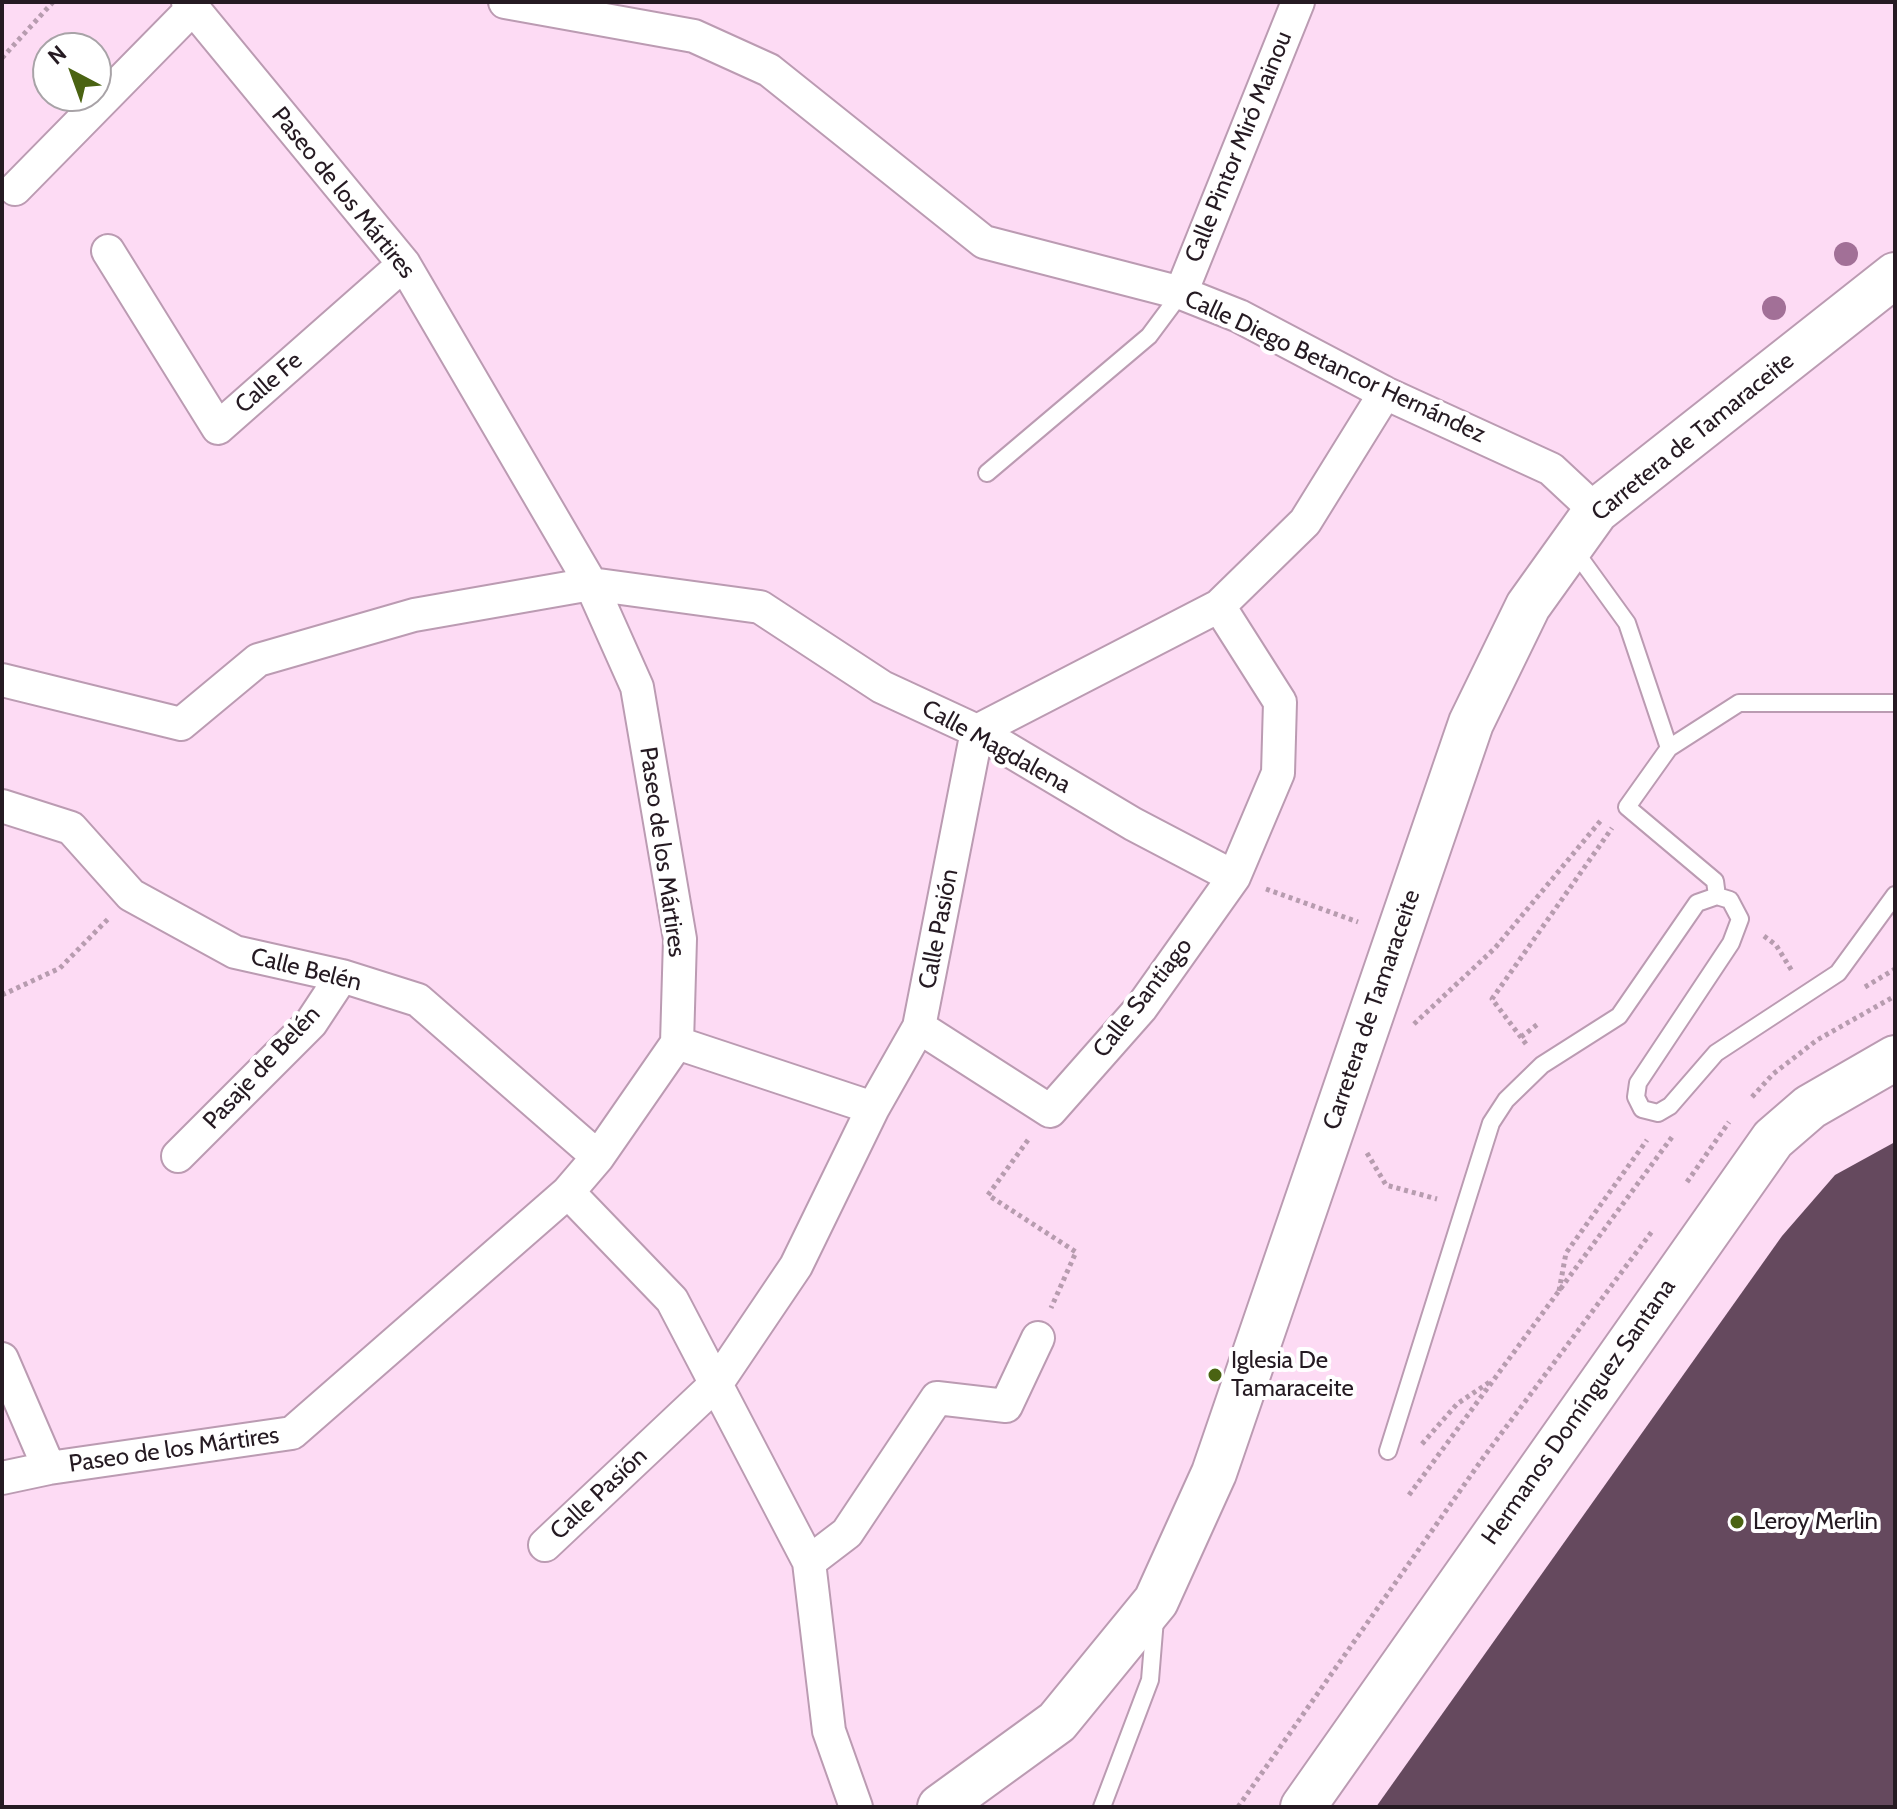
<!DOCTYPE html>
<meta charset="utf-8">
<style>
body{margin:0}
#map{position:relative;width:1897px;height:1809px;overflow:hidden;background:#fddbf4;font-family:Cabin,sans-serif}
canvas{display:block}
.frame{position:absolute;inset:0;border:4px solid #251a22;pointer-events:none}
.north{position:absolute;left:32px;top:32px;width:80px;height:80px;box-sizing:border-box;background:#fff;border:2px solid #a8a3a7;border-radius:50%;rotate:319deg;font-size:22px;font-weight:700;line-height:32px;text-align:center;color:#251a22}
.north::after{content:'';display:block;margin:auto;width:28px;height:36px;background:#4a6312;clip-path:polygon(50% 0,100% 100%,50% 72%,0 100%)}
</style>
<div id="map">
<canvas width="1897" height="1809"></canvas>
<div class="frame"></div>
<div class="north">N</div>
</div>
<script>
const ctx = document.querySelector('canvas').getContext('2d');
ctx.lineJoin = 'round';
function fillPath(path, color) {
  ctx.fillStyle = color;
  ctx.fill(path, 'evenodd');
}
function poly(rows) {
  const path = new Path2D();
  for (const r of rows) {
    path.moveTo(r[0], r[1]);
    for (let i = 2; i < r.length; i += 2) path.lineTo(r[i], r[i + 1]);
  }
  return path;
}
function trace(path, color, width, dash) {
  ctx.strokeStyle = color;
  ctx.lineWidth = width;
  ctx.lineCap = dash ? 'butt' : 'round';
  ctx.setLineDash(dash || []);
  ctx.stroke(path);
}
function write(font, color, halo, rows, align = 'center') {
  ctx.font = font + ' Cabin,sans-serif';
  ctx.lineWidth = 8;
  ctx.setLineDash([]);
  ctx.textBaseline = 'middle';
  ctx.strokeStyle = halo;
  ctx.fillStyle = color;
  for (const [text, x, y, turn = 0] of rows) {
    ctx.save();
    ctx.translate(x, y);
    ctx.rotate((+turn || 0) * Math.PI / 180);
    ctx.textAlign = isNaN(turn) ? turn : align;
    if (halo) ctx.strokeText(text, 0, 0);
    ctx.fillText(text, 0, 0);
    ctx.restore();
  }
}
const building = poly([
 [1895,1142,1895,1807,1376,1807,1782,1236,1835,1175]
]);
const path = poly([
 [2,58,53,2],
 [1266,889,1358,922],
 [1764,936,1776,945,1792,971],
 [1865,987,1895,969],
 [2,995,60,968,108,919],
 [1414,1024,1495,948,1602,819],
 [1521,1037,1538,1024],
 [1526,1044,1492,999,1612,828],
 [1752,1097,1773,1074,1817,1040,1895,996],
 [1028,1140,988,1195,1076,1252,1051,1308],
 [1367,1153,1386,1185,1437,1199],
 [1687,1182,1729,1122],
 [1559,1291,1566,1253,1647,1140],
 [1422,1444,1457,1404,1491,1381],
 [1409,1495,1672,1137],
 [1238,1807,1483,1458,1653,1230]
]);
const lane = poly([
 [987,473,1149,336,1181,293],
 [1572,547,1627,623,1669,748,1739,703,1895,703],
 [1669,748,1627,807,1715,881,1717,896],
 [1388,1451,1491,1123,1506,1100,1542,1065,1619,1016,1697,903,1717,896,1730,900,1740,919,1731,943,1638,1083,1636,1097,1642,1109,1658,1113,1670,1106,1716,1053,1838,973,1895,895],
 [1102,1807,1150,1680,1155,1619]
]);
const street = poly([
 [505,2,694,36,769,70,984,242,1181,293,1239,316,1385,393,1551,469,1596,511],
 [15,189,193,8],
 [108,251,218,428,404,264],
 [1181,293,1298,2],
 [2,680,181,724,258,660,414,615,591,584,760,607,882,687,977,731,1133,824,1234,877],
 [2,806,71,828,131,895,235,952,342,976,418,1000,598,1157],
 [919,1027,1050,1111,1141,1008,1234,877,1278,773,1280,702,1219,606],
 [677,1043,873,1108],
 [178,1156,311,1023,342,976],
 [568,1192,672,1300,809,1562,829,1731,856,1807],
 [2,1359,49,1468],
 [2,1478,49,1468,292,1433,568,1192,598,1157,677,1043,680,939,637,687,591,584,404,264,188,2],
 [545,1545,717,1383,796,1266,873,1108,919,1027,977,731,1219,606,1305,522,1385,393],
 [809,1562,847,1533,937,1398,1006,1406,1038,1338]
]);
const secondary = poly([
 [940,1807,1057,1722,1156,1601,1214,1473,1471,723,1528,606,1596,511,1895,275],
 [1303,1807,1773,1139,1810,1107,1895,1058]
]);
const trees = [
 [1846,254],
 [1774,308]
];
const markers = [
 [1215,1375,8,"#4a6312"],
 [1737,1522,8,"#4a6312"]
];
const streetNames = [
 ["Calle Pintor Miró Mainou",1239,147,-68],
 ["Paseo de los Mártires",343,193,51],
 ["Calle Diego Betancor Hernández",1335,367,25],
 ["Calle Fe",269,383,-41],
 ["Carretera de Tamaraceite",1693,437,-39],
 ["Calle Magdalena",996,747,29],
 ["Paseo de los Mártires",662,852,82],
 ["Calle Pasión",939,929,-79],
 ["Calle Belén",306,970,14],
 ["Calle Santiago",1143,998,-52],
 ["Carretera de Tamaraceite",1372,1010,-71],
 ["Pasaje de Belén",262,1068,-47],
 ["Hermanos Domínguez Santana",1579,1412,-55],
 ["Paseo de los Mártires",174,1450,-8],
 ["Calle Pasión",599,1494,-43]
];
const poiNames = [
 ["Iglesia De",1231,1361],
 ["Tamaraceite",1231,1389],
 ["Leroy Merlin",1753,1522]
];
fillPath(building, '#65495e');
trace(lane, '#bb9bb2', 20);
trace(street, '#bb9bb2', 36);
trace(secondary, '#bb9bb2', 48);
trace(path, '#b79caf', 5, [4, 4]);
trace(lane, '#fff', 16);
trace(street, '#fff', 32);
trace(secondary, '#fff', 44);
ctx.fillStyle = '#a27097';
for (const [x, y] of trees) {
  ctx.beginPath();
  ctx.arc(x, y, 12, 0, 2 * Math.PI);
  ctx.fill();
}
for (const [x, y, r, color] of markers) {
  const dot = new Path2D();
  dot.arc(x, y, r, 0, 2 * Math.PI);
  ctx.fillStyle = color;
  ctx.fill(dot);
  trace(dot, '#fff', 3);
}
write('24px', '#251a22', '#fff', streetNames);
write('24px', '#251a22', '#fff', poiNames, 'left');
</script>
